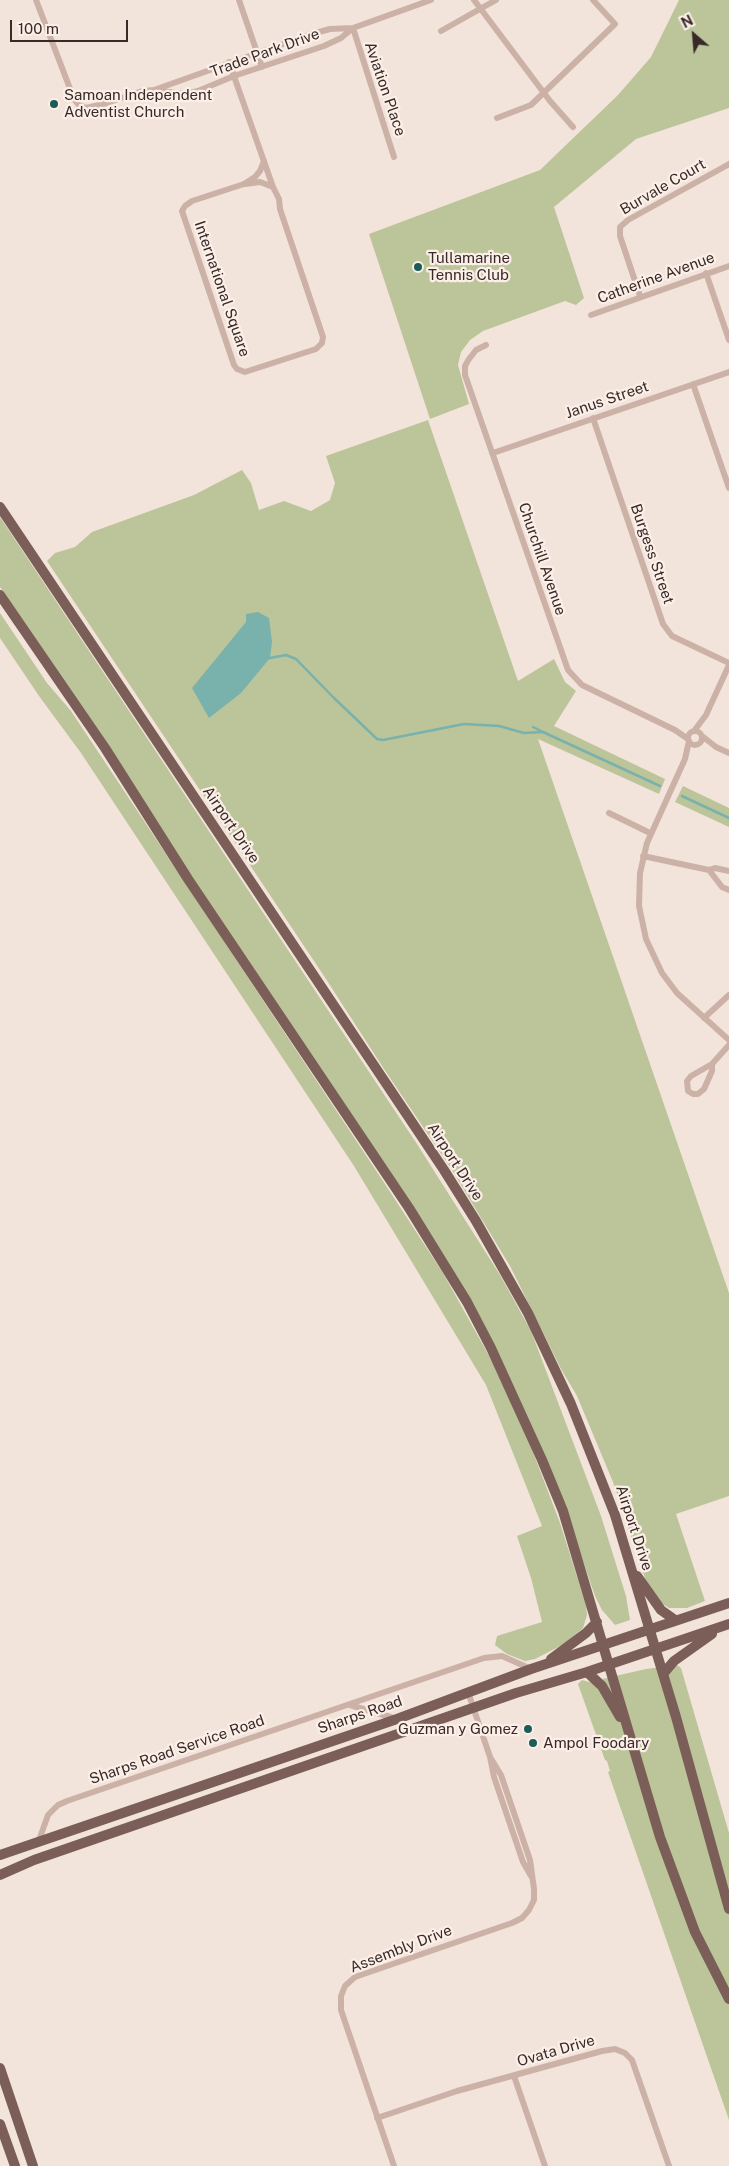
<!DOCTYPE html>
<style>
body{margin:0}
#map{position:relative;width:729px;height:2166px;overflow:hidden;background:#f3e4db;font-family:"Public Sans",sans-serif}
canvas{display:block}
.north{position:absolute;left:669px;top:10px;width:50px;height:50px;-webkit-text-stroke:4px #fbefe8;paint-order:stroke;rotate:333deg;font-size:14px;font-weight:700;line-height:20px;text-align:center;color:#382a28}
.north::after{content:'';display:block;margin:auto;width:18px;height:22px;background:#382a28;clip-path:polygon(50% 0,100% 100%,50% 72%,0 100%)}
.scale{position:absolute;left:10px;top:20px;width:118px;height:22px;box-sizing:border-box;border:2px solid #382a28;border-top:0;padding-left:6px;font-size:15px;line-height:18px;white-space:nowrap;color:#382a28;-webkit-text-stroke:4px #fbefe8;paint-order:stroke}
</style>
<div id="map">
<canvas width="729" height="2166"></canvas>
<div class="north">N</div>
<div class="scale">100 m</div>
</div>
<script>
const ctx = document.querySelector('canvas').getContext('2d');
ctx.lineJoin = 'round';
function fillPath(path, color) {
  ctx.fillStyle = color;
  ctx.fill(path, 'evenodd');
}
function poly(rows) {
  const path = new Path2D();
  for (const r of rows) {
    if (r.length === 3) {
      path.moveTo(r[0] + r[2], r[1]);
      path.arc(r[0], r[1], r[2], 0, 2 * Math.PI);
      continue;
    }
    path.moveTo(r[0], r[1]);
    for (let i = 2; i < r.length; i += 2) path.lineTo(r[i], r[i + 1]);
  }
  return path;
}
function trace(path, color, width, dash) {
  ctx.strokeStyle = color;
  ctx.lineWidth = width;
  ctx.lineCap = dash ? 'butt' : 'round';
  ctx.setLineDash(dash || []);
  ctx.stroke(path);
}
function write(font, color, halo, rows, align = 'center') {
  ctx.font = font + ' "Public Sans",sans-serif';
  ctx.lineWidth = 4.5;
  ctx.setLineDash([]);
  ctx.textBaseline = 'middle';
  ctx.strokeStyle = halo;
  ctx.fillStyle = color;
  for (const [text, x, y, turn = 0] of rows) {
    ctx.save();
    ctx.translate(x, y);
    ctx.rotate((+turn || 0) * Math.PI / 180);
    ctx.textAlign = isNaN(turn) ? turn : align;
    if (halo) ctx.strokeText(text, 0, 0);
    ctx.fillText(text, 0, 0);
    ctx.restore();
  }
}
const green = poly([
 [679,0,729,0,729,108,636,139,554,207,584,298,576,305,565,301,483,331,470,340,461,352,458,365,469,404,430,419,369,234,540,170,618,95,651,57],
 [428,420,518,681,554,659,565,682,576,691,554,726,665,779,659,794,538,739,729,1293,729,1496,676,1514,705,1601,687,1608,669,1608,657,1600,650,1588,645,1578,613,1482,577,1396,561,1369,510,1266,452,1170,384,1069,324,976,47,561,55,553,75,547,92,532,194,495,242,470,251,483,259,510,284,501,311,511,330,500,335,483,326,456],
 [0,517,417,1144,500,1275,531,1331,601,1516,626,1596,630,1620,615,1625,602,1610,595,1596,581,1555,497,1351,194,880,0,587],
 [0,613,47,683,71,711,381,1178,443,1273,488,1354,525,1431,560,1523,586,1605,587,1615,583,1628,564,1644,535,1659,525,1661,507,1654,495,1645,497,1636,542,1622,531,1578,517,1536,542,1526,486,1385,354,1166,81,753,39,696,0,638],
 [683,786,729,808,729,827,675,802],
 [677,1665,681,1668,729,1833,729,2120,608,1772,610,1771,607,1761,605,1760,578,1684,582,1680,589,1682,646,1669]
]);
const water = poly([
 [258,612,269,618,272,642,270,658,241,693,209,718,192,688,246,622,246,614]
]);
const stream = poly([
 [270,658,286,655,296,659,334,698,377,739,383,740,464,724,499,726,524,733,543,732,660,786],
 [533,727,543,732],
 [682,796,729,818]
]);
const minor = poly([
 [36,0,74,99,79,105,86,108,104,104,142,91,154,90,184,94,198,91,234,76,324,46,341,38,353,28,431,0],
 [239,0,262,67],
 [474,0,550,101,573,127],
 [353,28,394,157],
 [441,31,496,0],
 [229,62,273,187,279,199,280,209,323,337,322,343,316,349,245,372,237,369,234,365,182,211,185,206,192,201,244,184,255,177,260,171,264,161],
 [154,90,308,35,330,29,353,28],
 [497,118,531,105,615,24,593,0],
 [245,184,260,182,273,187],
 [706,273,729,340],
 [640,296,620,236,620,227,628,220,729,164],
 [591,315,729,266],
 [486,345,476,350,469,359,465,366,465,375,568,670,582,685,675,730,688,739],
 [693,384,729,488],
 [593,418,663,624,672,636,729,663],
 [493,453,729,372],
 [695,738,7],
 [694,731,706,715,729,665],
 [702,736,716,747,729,753],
 [689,741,685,759,647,843,640,873,639,906,646,939,662,973,677,993,729,1040],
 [609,813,650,833],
 [643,856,709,870,715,868,729,871],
 [709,870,722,887,729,890],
 [704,1018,729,995],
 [712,1064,712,1071,704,1089,698,1094,693,1094,688,1091,687,1081,691,1076,712,1064,729,1045],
 [468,1692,490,1757,494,1777,523,1862,531,1876],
 [350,1705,397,1719],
 [38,1843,48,1815,58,1805,67,1801,484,1658,502,1656,531,1669],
 [514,2076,545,2166],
 [377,2118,457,2091,602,2051,615,2049,625,2053,632,2060,669,2166],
 [394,2166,341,2010,341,1996,345,1986,355,1977,512,1923,522,1918,529,1910,534,1900,534,1889,530,1860,501,1775,490,1757]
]);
const primary = poly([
 [0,507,444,1170,476,1221,528,1313,571,1404,615,1515,676,1717,729,1909],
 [0,595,105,748,188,879,409,1208,467,1302,491,1348,542,1460,563,1511,660,1837,695,1932,729,1999],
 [637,1576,661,1610,675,1620],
 [551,1659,586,1633,597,1622],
 [587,1672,602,1686,620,1717],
 [663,1674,674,1661,712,1634],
 [0,1855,397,1719,531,1669,729,1603],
 [0,1875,34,1860,516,1693,587,1672,729,1624],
 [0,2068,33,2166],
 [0,2124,15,2166]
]);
const markers = [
 [54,104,5,"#1b5c56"],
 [418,267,5,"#1b5c56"],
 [528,1729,5,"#1b5c56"],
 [533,1743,5,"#1b5c56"]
];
const streetNames = [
 ["Trade Park Drive",265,53,-20],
 ["Aviation Place",385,89,71],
 ["Burvale Court",663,187,-30],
 ["Catherine Avenue",656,278,-20],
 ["International Square",222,289,71],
 ["Janus Street",607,400,-19],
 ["Burgess Street",652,554,71],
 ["Churchill Avenue",542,559,71],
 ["Airport Drive",231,825,56],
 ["Airport Drive",455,1162,57],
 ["Airport Drive",634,1528,72],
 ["Sharps Road",360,1715,-19],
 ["Sharps Road Service Road",177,1750,-19],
 ["Assembly Drive",401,1949,-21],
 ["Ovata Drive",556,2051,-16]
];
const poiNames = [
 ["Samoan Independent",64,95],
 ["Adventist Church",64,112],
 ["Tullamarine",428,258],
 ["Tennis Club",428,275],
 ["Guzman y Gomez",518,1729,"right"],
 ["Ampol Foodary",543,1743]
];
fillPath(green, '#bcc49a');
fillPath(water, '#79b2ac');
trace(stream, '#79b2ac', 2.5);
trace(minor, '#ccb2a6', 6);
trace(primary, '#7b5e58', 10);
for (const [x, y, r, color] of markers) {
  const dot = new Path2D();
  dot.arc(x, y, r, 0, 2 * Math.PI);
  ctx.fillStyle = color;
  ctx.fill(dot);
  trace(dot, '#fbefe8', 2);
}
write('15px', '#382a28', '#fbefe8', streetNames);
write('15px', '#382a28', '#fbefe8', poiNames, 'left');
</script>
